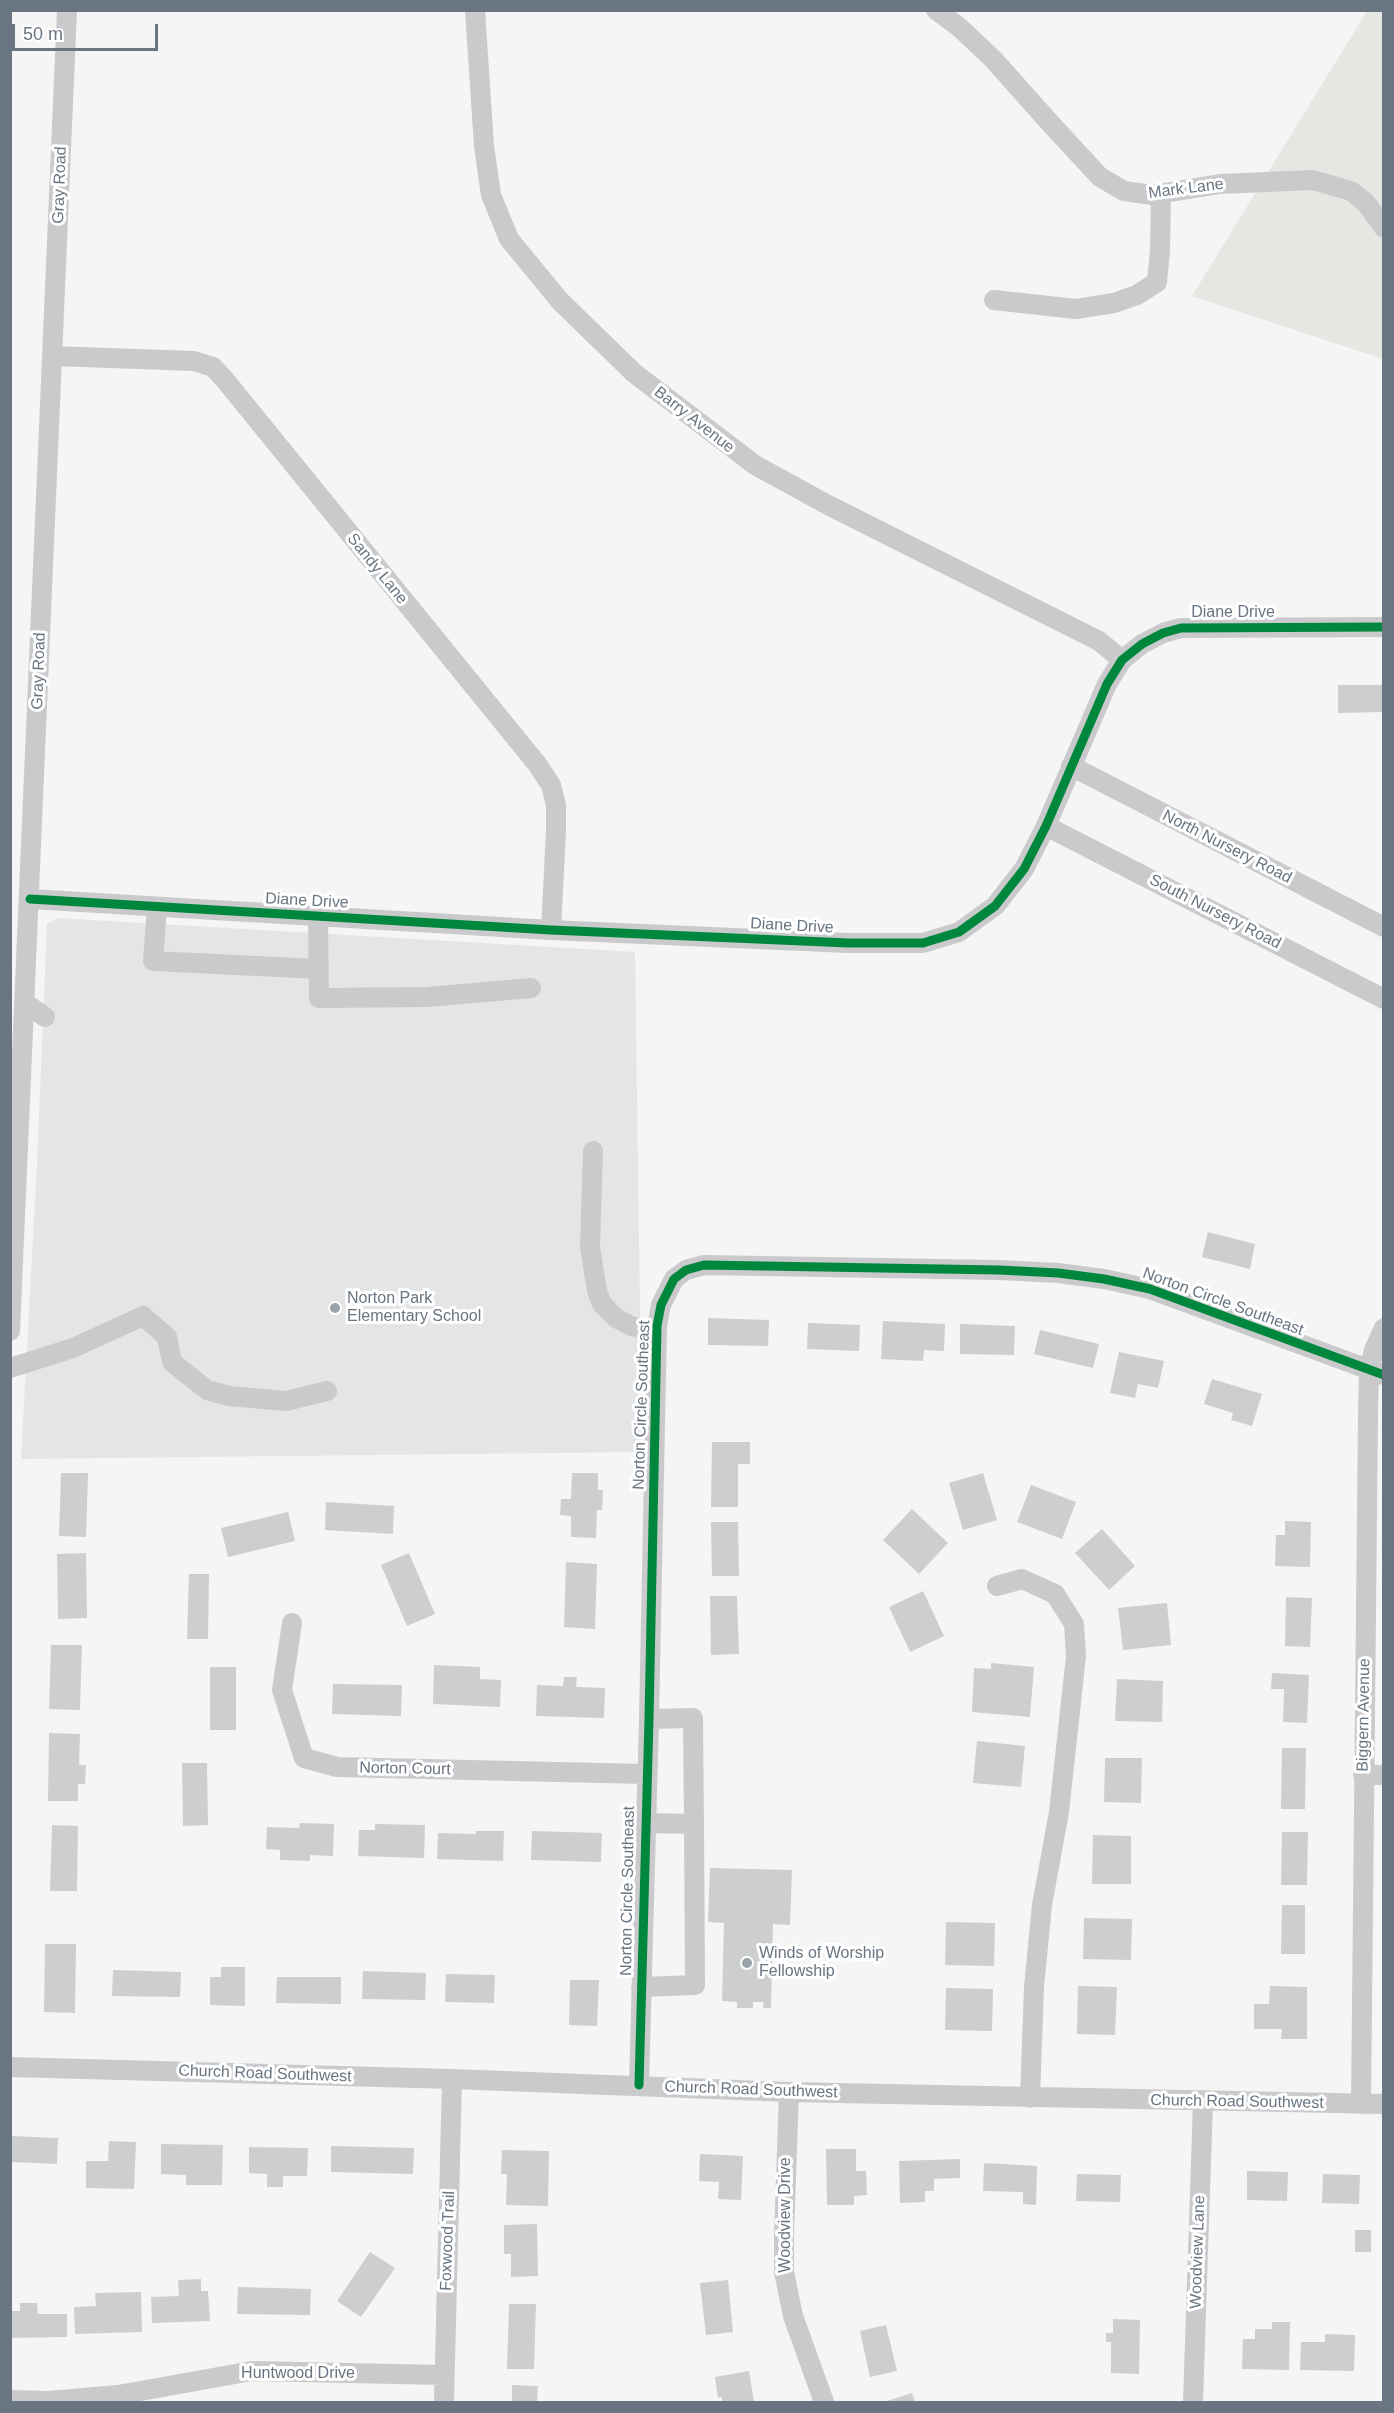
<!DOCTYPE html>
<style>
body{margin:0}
#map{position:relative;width:1394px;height:2413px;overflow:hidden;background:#f5f5f5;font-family:Helvetica,sans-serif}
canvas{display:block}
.frame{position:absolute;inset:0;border:12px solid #697581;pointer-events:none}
.scale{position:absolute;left:12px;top:24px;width:146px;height:27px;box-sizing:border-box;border:3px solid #697581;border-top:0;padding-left:8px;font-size:18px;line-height:21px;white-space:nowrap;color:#697581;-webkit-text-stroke:4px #fff;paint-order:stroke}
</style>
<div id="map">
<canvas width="1394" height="2413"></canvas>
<div class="frame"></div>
<div class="scale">50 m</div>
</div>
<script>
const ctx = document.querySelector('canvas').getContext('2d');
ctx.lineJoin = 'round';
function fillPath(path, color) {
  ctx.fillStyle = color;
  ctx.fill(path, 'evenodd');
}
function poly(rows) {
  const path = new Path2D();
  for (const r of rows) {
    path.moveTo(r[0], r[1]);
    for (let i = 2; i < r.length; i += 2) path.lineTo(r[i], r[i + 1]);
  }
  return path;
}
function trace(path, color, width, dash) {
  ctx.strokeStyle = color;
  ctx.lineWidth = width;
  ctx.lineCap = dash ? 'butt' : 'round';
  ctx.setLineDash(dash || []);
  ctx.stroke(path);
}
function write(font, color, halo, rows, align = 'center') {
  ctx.font = font + ' Helvetica,sans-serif';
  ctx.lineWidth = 6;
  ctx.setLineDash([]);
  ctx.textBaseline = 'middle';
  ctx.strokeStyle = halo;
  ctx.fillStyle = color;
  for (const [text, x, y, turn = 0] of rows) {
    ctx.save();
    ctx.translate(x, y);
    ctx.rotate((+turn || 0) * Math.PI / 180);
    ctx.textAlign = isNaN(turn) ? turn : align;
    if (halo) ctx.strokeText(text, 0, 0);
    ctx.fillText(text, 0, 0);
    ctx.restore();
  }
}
const built = poly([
 [57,918,635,952,642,1452,21,1459,37,1164,47,924]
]);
const green = poly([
 [1367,11,1383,11,1383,359,1192,296]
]);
const building = poly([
 [1338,685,1384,685,1384,712,1338,713],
 [1208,1232,1255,1244,1250,1269,1202,1257],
 [708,1318,769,1320,768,1346,708,1345],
 [883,1321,945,1324,944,1351,924,1350,923,1361,881,1359],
 [808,1323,860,1325,859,1351,807,1349],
 [960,1324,1015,1326,1014,1355,960,1354],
 [1040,1330,1099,1344,1093,1368,1034,1354],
 [1119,1352,1164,1361,1158,1388,1138,1384,1135,1398,1110,1393],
 [1212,1379,1262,1394,1252,1426,1231,1420,1233,1413,1204,1404],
 [712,1442,750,1442,750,1464,738,1464,738,1507,711,1507],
 [61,1473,88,1473,86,1537,59,1536],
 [572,1473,598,1473,598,1490,603,1490,602,1510,597,1510,596,1538,571,1537,571,1516,560,1515,561,1499,571,1499],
 [983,1473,997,1520,963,1530,949,1483],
 [1031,1485,1076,1502,1062,1539,1017,1522],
 [326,1502,394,1506,393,1534,325,1530],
 [912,1509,948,1543,919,1574,883,1540],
 [288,1512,295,1541,228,1557,221,1528],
 [1285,1521,1311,1522,1310,1567,1275,1566,1276,1535,1285,1535],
 [711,1522,738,1522,739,1576,712,1576],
 [1102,1529,1135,1566,1109,1590,1075,1553],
 [86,1553,87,1618,58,1619,57,1554],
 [409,1553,435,1614,407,1626,381,1565],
 [566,1562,597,1564,595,1629,564,1627],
 [189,1574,209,1574,208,1639,187,1639],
 [923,1591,944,1636,910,1652,889,1607],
 [710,1596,737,1596,739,1654,711,1655],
 [1286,1597,1312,1598,1310,1647,1285,1646],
 [1167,1603,1171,1645,1123,1650,1118,1608],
 [51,1645,82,1645,80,1710,49,1709],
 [991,1663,1034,1667,1030,1717,972,1712,974,1668,991,1669],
 [434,1665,480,1667,480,1679,501,1680,500,1707,433,1704],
 [210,1667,236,1667,236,1730,210,1730],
 [1272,1673,1309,1675,1307,1723,1283,1722,1284,1689,1271,1689],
 [564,1677,577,1677,576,1687,605,1688,604,1718,536,1716,537,1685,563,1686],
 [1117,1679,1163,1681,1162,1722,1115,1721],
 [333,1684,402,1685,401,1716,332,1714],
 [49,1733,80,1734,79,1765,86,1765,85,1784,78,1784,78,1801,48,1801],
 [977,1741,1025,1746,1021,1787,973,1783],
 [1282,1748,1306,1748,1305,1809,1281,1809],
 [1105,1758,1142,1758,1141,1803,1104,1802],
 [182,1763,207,1763,208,1825,183,1826],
 [300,1823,334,1824,333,1856,310,1855,310,1861,280,1860,280,1850,266,1849,267,1827,299,1828],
 [375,1824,425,1825,424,1858,358,1856,359,1830,375,1830],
 [52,1825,78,1826,77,1891,50,1891],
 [476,1831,504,1831,503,1861,437,1859,438,1833,476,1834],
 [532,1831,602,1833,601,1862,531,1860],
 [1282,1832,1308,1832,1307,1885,1281,1885],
 [1093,1835,1131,1836,1131,1884,1092,1884],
 [710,1868,792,1870,790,1925,773,1924,771,2008,763,2008,764,2002,753,2002,753,2008,737,2008,737,2002,722,2001,724,1923,708,1922],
 [1282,1905,1305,1905,1305,1954,1281,1954],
 [1084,1918,1132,1919,1131,1960,1083,1959],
 [946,1922,995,1923,994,1966,945,1965],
 [45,1944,76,1944,75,2013,44,2012],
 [221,1967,245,1967,245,2006,210,2005,210,1977,221,1977],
 [113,1970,181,1972,180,1997,112,1996],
 [363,1971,426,1973,425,2000,362,1999],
 [446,1974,495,1975,494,2003,445,2002],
 [277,1977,341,1977,341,2004,276,2003],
 [570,1980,599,1980,597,2026,569,2025],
 [1078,1986,1117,1987,1115,2035,1077,2034],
 [1270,1986,1307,1987,1307,2039,1281,2039,1282,2029,1254,2029,1254,2004,1269,2004],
 [946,1988,993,1989,992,2031,945,2030],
 [10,2136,58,2138,57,2164,10,2162],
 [109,2141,136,2142,134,2189,86,2188,86,2161,108,2161],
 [161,2144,223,2145,222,2185,186,2185,186,2175,161,2174],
 [331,2146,414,2148,413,2174,331,2172],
 [249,2147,308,2148,307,2176,283,2176,283,2187,267,2187,267,2174,249,2173],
 [826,2149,856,2149,856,2171,866,2171,867,2195,854,2196,854,2205,827,2205],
 [502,2150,549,2151,548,2206,506,2205,507,2174,501,2174],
 [700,2154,743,2156,741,2200,718,2199,719,2182,699,2181],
 [960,2159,960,2178,934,2179,934,2191,925,2191,925,2202,900,2203,899,2161],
 [984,2163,1037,2166,1036,2205,1023,2204,1023,2192,983,2191],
 [1247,2171,1288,2172,1287,2201,1247,2200],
 [1077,2174,1121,2175,1120,2202,1076,2201],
 [1323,2174,1360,2175,1359,2204,1322,2203],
 [537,2224,538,2276,511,2277,511,2254,504,2254,504,2225],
 [1355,2230,1371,2230,1371,2252,1355,2252],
 [370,2252,395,2268,361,2317,337,2301],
 [201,2279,201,2291,208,2291,210,2321,152,2323,151,2297,179,2296,178,2280],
 [728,2280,733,2332,706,2335,700,2283],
 [238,2287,311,2289,310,2315,237,2314],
 [141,2292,142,2332,75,2334,74,2307,96,2306,95,2293],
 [20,2303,37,2303,38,2314,67,2314,67,2337,10,2338,10,2311,20,2311],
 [509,2304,536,2304,534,2369,507,2369],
 [1113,2319,1140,2320,1139,2374,1111,2373,1111,2342,1106,2342,1106,2333,1113,2333],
 [1272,2322,1290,2322,1289,2370,1242,2369,1243,2339,1255,2339,1255,2329,1272,2329],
 [886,2325,897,2371,870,2377,860,2331],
 [1325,2334,1355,2335,1354,2371,1300,2370,1301,2342,1325,2342],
 [749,2371,754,2402,722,2402,722,2397,718,2398,715,2377],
 [512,2385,538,2386,537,2402,512,2402],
 [912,2393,915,2402,884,2402]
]);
const minor = poly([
 [475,10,484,146,491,195,509,239,560,301,634,373,755,465,828,505,1099,641,1122,660],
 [936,10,959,27,993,59,1050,123,1100,177,1124,191,1152,195,1220,184,1313,180,1351,191,1366,203,1384,228],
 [994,300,1076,309,1114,303,1137,295,1157,282,1160,251,1161,195],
 [53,356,194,361,213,367,225,380,537,764,551,785,556,805,556,831,551,930],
 [1071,766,1384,927],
 [1046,826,1384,999],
 [30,899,551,930,848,943,923,943,959,932,995,906,1024,869,1046,826,1107,684,1122,660,1142,644,1163,633,1181,628,1384,627],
 [157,907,153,961,319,969],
 [318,917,319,998,428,997,531,988],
 [25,1003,45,1017],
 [593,1151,590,1247,597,1291,602,1304,616,1318,631,1326,657,1331],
 [10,1331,67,10],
 [10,1368,73,1348,143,1316,167,1337,172,1362,207,1390,229,1396,286,1401,327,1391],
 [997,1586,1022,1579,1055,1594,1074,1624,1076,1656,1059,1812,1042,1905,1034,1987,1030,2098],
 [292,1623,282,1690,304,1758,337,1767,646,1774],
 [649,1719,693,1718,694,1824],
 [1363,1775,1384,1775],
 [641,1987,695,1985,694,1824,645,1823],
 [10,2067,452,2079,789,2092,1384,2104],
 [639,2085,649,1719,657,1326,661,1305,674,1279,686,1270,704,1265,999,1270,1058,1273,1104,1279,1150,1289,1384,1375],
 [789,2092,784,2235,784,2272,793,2316,824,2402],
 [1361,2104,1368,1415,1369,1371,1374,1350,1384,1328],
 [10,2400,48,2401,118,2395,252,2371,444,2375],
 [444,2402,452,2079],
 [1193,2402,1203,2102]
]);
const cycleway = poly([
 [30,899,551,930,848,943,923,943,959,932,995,906,1024,869,1046,826,1107,684,1122,660,1142,644,1163,633,1181,628,1384,627],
 [639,2085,649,1719,657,1326,661,1305,674,1279,686,1270,704,1265,999,1270,1058,1273,1104,1279,1150,1289,1384,1375]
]);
const markers = [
 [335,1308,6,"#9aa2aa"],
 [747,1963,6,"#9aa2aa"]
];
const streetNames = [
 ["Gray Road",60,185,-88],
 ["Mark Lane",1186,189,-7],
 ["Barry Avenue",694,420,38],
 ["Sandy Lane",377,569,51],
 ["Diane Drive",1233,613],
 ["Gray Road",39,671,-88],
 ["North Nursery Road",1227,847,27],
 ["Diane Drive",307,901,3],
 ["South Nursery Road",1215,912,27],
 ["Diane Drive",792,926,3],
 ["Norton Circle Southeast",1223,1302,20],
 ["Norton Circle Southeast",642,1405,-88],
 ["Biggern Avenue",1364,1715,-89],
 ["Norton Court",405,1769,1],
 ["Norton Circle Southeast",628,1891,-89],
 ["Church Road Southwest",265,2074,2],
 ["Church Road Southwest",751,2090,2],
 ["Church Road Southwest",1237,2102,1],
 ["Woodview Drive",786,2215,-90],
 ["Foxwood Trail",448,2241,-88],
 ["Woodview Lane",1198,2252,-88],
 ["Huntwood Drive",298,2374]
];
const poiNames = [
 ["Norton Park",347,1299],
 ["Elementary School",347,1317],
 ["Winds of Worship",759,1954],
 ["Fellowship",759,1972]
];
fillPath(built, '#e4e5e6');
fillPath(green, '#e4e7e2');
fillPath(building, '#cdcece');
trace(minor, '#cacacc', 20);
trace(cycleway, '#00873e', 9);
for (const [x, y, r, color] of markers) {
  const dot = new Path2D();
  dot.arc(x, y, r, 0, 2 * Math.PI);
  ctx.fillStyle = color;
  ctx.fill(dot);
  trace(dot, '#fff', 2);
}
write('16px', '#697581', '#fff', streetNames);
write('16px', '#697581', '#fff', poiNames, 'left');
</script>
